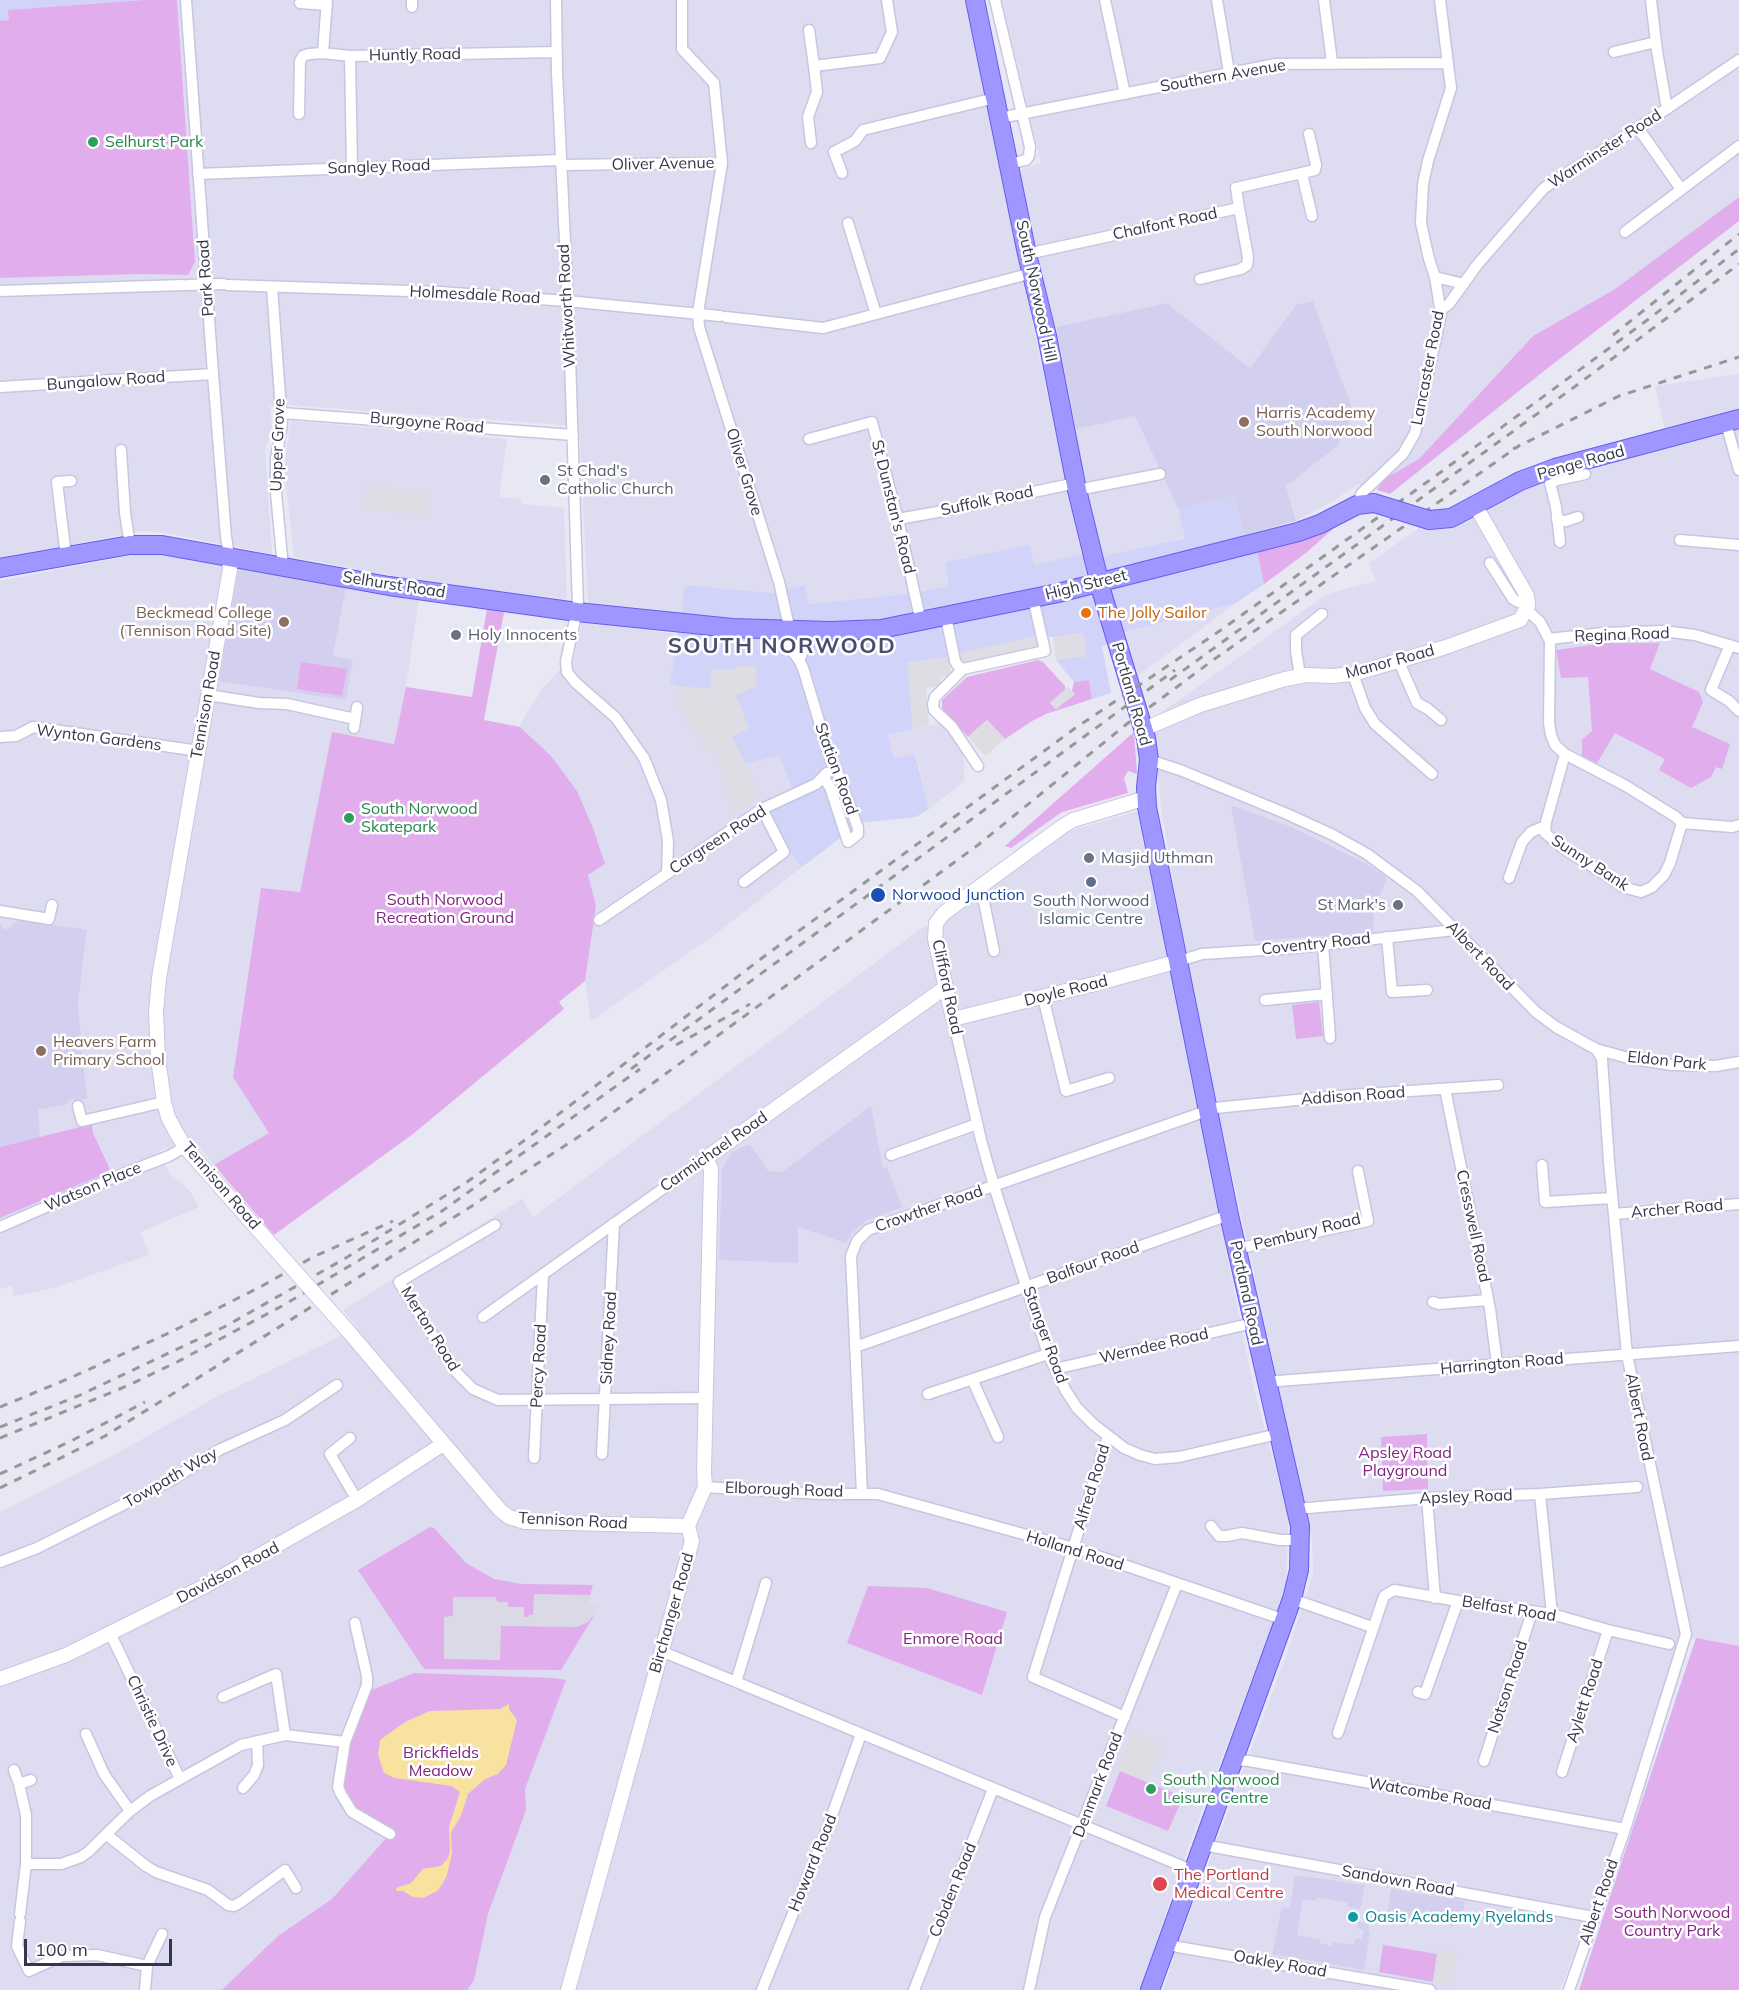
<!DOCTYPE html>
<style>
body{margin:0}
#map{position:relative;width:1739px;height:1990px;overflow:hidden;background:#e8e8f5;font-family:Mulish,sans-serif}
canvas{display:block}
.scale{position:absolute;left:24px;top:1939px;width:148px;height:27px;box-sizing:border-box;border:3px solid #353649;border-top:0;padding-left:8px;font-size:18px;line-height:21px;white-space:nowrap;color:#353649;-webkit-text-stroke:4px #fff;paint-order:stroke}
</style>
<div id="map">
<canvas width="1739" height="1990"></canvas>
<div class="scale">100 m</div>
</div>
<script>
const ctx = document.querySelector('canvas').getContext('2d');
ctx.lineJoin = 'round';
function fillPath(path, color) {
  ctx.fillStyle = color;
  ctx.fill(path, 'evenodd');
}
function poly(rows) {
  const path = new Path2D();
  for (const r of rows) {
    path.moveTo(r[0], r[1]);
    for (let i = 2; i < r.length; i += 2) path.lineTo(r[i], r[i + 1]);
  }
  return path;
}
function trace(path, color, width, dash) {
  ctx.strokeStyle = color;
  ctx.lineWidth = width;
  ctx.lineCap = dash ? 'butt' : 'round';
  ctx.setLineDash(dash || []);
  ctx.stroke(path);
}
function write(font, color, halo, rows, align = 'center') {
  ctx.font = font + ' Mulish,sans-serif';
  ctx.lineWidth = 5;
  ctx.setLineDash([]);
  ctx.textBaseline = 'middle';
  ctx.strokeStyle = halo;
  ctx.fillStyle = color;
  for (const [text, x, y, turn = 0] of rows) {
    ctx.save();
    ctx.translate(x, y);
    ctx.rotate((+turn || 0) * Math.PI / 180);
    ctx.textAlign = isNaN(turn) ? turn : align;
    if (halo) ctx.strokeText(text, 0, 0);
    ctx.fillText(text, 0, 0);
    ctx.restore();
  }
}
const residential = poly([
 [177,0,965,0,1081,554,1034,565,1030,546,949,586,908,594,809,604,805,585,773,593,685,585,681,614,588,604,579,423,563,425,288,405,270,406,272,427,265,451,272,554,160,532,142,531,0,559,0,278,143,274,188,275,195,262],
 [1002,0,1739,0,1739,197,1615,289,1533,336,1419,459,1384,479,1377,490,1358,484,1335,500,1296,521,1286,486,1338,446,1354,413,1313,301,1296,305,1250,368,1167,303,1056,327,1076,428,1135,416,1178,509,1185,537,1101,558,1020,170,1041,163],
 [1739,374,1739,412,1665,430,1655,386],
 [291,421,507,439,499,497,522,499,521,504,564,508,567,599,472,588,378,573,294,557,284,466],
 [1739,426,1739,1646,1696,1638,1678,1640,1592,1910,1583,1925,1577,1946,1560,1990,1163,1990,1175,1953,1286,1656,1313,1574,1312,1539,1214,1091,1180,920,1161,808,1156,747,1151,720,1327,594,1376,581,1369,563,1422,526,1432,530,1456,522,1520,488,1556,476],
 [150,553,174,555,239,567,345,700,353,660,333,657,346,588,419,598,406,687,394,744,332,733,300,893,261,888,233,1077,270,1133,214,1165,191,1138,160,1151,169,1173,189,1190,199,1207,141,1232,149,1255,54,1288,14,1296,12,1286,0,1289,0,1218,111,1170,93,1133,91,1124,40,1138,37,1110,68,1104,68,1100,87,1098,78,1004,87,931,11,927,5,930,0,924,0,581,122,557],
 [1236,603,1138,676,1125,632],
 [582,622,678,634,670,684,679,686,708,752,714,747,719,760,732,815,759,797,746,764,777,750,796,800,770,813,787,849,802,867,717,933,591,1021,585,981,596,906,587,875,605,864,593,828,577,791,552,757,520,727,526,714,544,687,559,670,573,663],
 [940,723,961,747,964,761,964,781,929,809,916,754,894,760,888,735],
 [1137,811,1254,1389,1288,1516,1286,1588,1186,1853,1140,1990,0,1990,0,1512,116,1454,216,1397,349,1332,357,1327,343,1310,522,1199,533,1217,922,928,944,921,1070,831]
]);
const commercial = poly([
 [0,0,143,0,9,10,9,21,0,22],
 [1234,497,1244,535,1257,551,1264,584,1236,603,1125,632,1102,647,1111,693,1092,699,1089,680,1074,682,1056,660,1086,656,1083,633,1053,637,1037,636,949,657,908,663,913,729,888,735,894,759,915,754,929,809,916,817,860,823,802,867,787,849,769,813,796,800,779,755,746,764,759,797,732,815,719,760,714,748,707,752,676,701,679,686,670,684,685,585,773,593,805,585,809,604,908,594,949,586,946,562,1030,545,1034,565,1081,554,1101,557,1185,538,1178,509]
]);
const industrial = poly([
 [430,1527,434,1528,466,1563,494,1579,521,1584,593,1585,588,1604,598,1605,597,1609,561,1670,424,1669,358,1570]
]);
const education = poly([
 [1313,301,1354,413,1338,446,1286,486,1296,521,1244,535,1234,497,1178,509,1135,416,1076,429,1056,327,1167,303,1250,368,1296,305],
 [239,567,346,588,333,656,353,660,346,700,219,681],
 [1231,805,1289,826,1365,863,1387,877,1374,911,1373,932,1255,941],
 [20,920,87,930,78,1004,87,1099,68,1100,68,1104,38,1110,40,1138,0,1147,0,924,5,930],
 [871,1106,883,1168,887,1167,902,1207,865,1221,852,1233,846,1243,798,1227,798,1263,719,1260,722,1169,732,1152,750,1144,768,1171,782,1172],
 [1295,1875,1365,1885,1360,1909,1348,1907,1348,1903,1317,1897,1316,1901,1303,1899,1297,1935,1320,1939,1320,1943,1332,1946,1333,1942,1354,1945,1355,1939,1362,1939,1364,1930,1357,1928,1358,1922,1369,1924,1368,1930,1370,1931,1364,1970,1272,1954,1282,1907,1290,1908],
 [1391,1889,1465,1901,1461,1922,1454,1921,1453,1926,1387,1914]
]);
const green = poly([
 [143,0,177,0,195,262,188,275,143,274,0,278,0,21,9,20,8,10],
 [1739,197,1739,221,1549,367,1390,494,1377,490,1384,479,1419,459,1533,336,1615,289],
 [1335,527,1306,553,1264,584,1257,551,1319,534],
 [487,609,504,612,484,720,520,727,552,757,577,791,593,828,605,864,588,875,596,906,585,981,559,1002,564,1009,413,1134,274,1235,214,1165,269,1133,233,1077,261,888,300,892,332,732,394,744,406,687,472,697],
 [1604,643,1660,643,1650,669,1699,692,1703,702,1692,727,1730,744,1722,769,1716,767,1711,777,1691,788,1659,770,1665,759,1615,733,1597,763,1582,756,1582,740,1592,731,1588,677,1561,678,1556,650],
 [1038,660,1043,662,1065,686,1065,690,1050,703,1056,709,1075,694,1072,691,1074,682,1089,680,1092,699,1046,714,1032,721,1005,739,987,720,968,737,942,708,942,700,967,677],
 [301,662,347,669,342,696,297,689],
 [1134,732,1137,774,1128,771,1124,778,1128,793,1062,812,1011,848,1005,846],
 [1319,1002,1323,1036,1296,1039,1292,1005],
 [92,1124,93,1133,111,1171,0,1218,0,1147],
 [1427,1434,1428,1489,1383,1491,1381,1437],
 [430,1527,434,1528,466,1563,494,1579,521,1584,593,1585,590,1595,534,1594,533,1615,529,1615,528,1617,524,1617,524,1607,508,1607,508,1602,497,1602,496,1597,453,1597,453,1616,444,1617,444,1659,500,1660,501,1626,577,1627,588,1622,595,1614,561,1670,424,1669,358,1570],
 [868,1586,927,1588,1007,1612,982,1695,847,1643],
 [1696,1638,1739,1646,1739,1990,1579,1990],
 [414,1673,553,1678,566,1680,525,1789,526,1810,488,1914,474,1980,467,1990,222,1990,278,1936,332,1899,390,1834,354,1811,333,1787,369,1691],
 [1120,1771,1183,1797,1168,1831,1106,1806],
 [1383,1945,1437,1954,1433,1982,1379,1972]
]);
const parking = poly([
 [367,486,430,492,428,515,364,509],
 [1083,633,1086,656,1056,660,1053,637],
 [1037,636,1040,652,963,669,960,653],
 [949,657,951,676,940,678,940,686,926,688,929,725,913,729,907,663],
 [738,666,756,666,757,686,736,695,749,728,732,737,746,764,759,797,732,815,719,760,714,748,707,752,676,701,679,686,710,689,711,669,733,670],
 [1068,687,1075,694,1056,709,1050,703],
 [987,720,1005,739,985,756,968,737],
 [1133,1732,1164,1744,1147,1781,1116,1769,1127,1741,1129,1741],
 [1438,1949,1457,1953,1451,1985,1433,1982]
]);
const water = poly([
 [509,1704,509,1709,517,1720,506,1765,498,1774,485,1779,468,1794,461,1816,451,1832,452,1853,447,1875,442,1885,437,1891,423,1898,413,1897,403,1891,397,1891,396,1888,411,1883,423,1869,441,1866,448,1858,450,1851,449,1827,460,1792,452,1786,395,1778,384,1773,378,1755,380,1740,405,1722,430,1711,500,1709]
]);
const minor = poly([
 [186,0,213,374,226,537,229,556],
 [327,0,323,53,350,56],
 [412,0,412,7],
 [556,0,557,72,569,327,578,606,566,661,567,672,575,682,616,718,644,758,661,800,668,841,667,874],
 [682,0,682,49,714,83,722,163],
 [995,0,1030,147,1029,156,1026,160,1009,164],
 [1105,0,1125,94],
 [1217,0,1229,72],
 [1324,0,1332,62],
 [1651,0,1657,51,1667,109],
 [300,3,327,5],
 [809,30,814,66,880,58,892,32,887,0],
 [1614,52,1656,42],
 [299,114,300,61,303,56,309,54,323,53],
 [1000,118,1276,64,1448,63],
 [1638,128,1681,189],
 [811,143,808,117,817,92,814,66],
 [561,165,722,163,698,313,699,327,779,582,790,631],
 [352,168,350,56,556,52],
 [842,173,834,152,855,141,863,130,995,98],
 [198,174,560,160],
 [1302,174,1312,216],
 [848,223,876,314],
 [1625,232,1739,146],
 [1027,254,1239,208,1236,188,1315,170,1316,165,1309,134],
 [1435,277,1464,284],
 [1200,279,1241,269,1247,265,1248,257,1239,208],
 [188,285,223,284],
 [228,285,439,292,567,301,720,316],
 [272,287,282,424,276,459,276,493,283,567],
 [0,291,183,285],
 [1442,309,1449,304,1477,265,1544,188,1638,128,1739,60],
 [726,317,823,328,1032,273],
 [0,387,213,374],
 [282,413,573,435],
 [1726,423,1739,470],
 [809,439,872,422,898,519,921,622],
 [121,450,125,513,130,545],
 [1555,468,1557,480,1550,483,1556,507,1560,542],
 [1557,480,1585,474],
 [1077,490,1160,474],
 [1357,505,1362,493,1403,454,1415,433,1441,314,1435,277,1429,259,1421,223,1423,184,1428,161,1451,88,1440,0],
 [898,519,943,511,1076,483],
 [1557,520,1566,521,1578,517],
 [1680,540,1739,545],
 [66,556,57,482,71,481],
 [1490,563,1513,599,1518,602,1528,600],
 [1527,610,1540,622,1550,641,1549,723,1551,735,1555,745,1565,754,1626,786,1676,817,1682,823,1670,863,1664,875,1652,887,1641,892,1626,888,1563,848,1545,833,1546,822,1565,754],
 [946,617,955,661,958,666,963,669],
 [787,631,793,652,799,660,803,668,831,761,837,771,858,828,858,834,848,842,830,787,824,778],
 [1549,639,1603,633,1663,631,1695,635,1739,648],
 [1730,645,1711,690,1729,701,1739,711],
 [799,660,803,651,801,631],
 [1399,662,1417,703,1428,709,1441,720],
 [963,669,1045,651,1033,598],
 [963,669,935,697,933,704,934,710,952,727,978,766],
 [1353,674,1365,708,1375,724,1432,774],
 [1300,675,1296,651,1296,635,1322,614],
 [208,695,259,703,287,704,355,719],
 [354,728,357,707],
 [0,737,16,736,33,727,199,751],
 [1149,760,1180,770,1287,814,1333,835,1367,854,1417,891,1536,1012,1556,1027,1596,1049,1602,1059,1609,1162,1627,1355,1686,1634,1625,1829,1569,1990],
 [1682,823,1732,827,1739,825],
 [1509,878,1522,842,1531,832,1545,826],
 [744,882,784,852,762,809],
 [978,888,984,902,994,951],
 [0,911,49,919,52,905],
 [599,920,762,809,816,784,827,773],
 [1387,937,1392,992,1427,990],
 [1323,944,1330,1038],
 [1179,961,1202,954,1295,948,1454,930],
 [1043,997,1066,1091,1109,1078],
 [1265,1000,1327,994],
 [953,1019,981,1140,994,1186,1048,1354,1066,1391,1077,1408,1093,1424,1124,1448,1140,1455,1155,1459,1179,1457,1278,1434],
 [1596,1049,1628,1058,1672,1065,1716,1066,1739,1062],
 [1445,1089,1490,1309,1497,1364],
 [78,1106,82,1121,164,1102],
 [891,1155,977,1124],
 [1542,1165,1545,1202,1612,1198],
 [1614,1214,1739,1204],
 [495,1225,399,1282,457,1373,473,1389,498,1400,706,1398],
 [0,1227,115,1177,169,1156,185,1147],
 [1236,1249,1368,1221,1358,1171],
 [1433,1302,1439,1304,1488,1300],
 [483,1317,706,1158],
 [855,1347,1229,1215],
 [1055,1369,1253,1323],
 [972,1379,998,1437],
 [1265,1382,1739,1346],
 [928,1394,1048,1354],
 [1108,1436,1033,1677,1125,1717],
 [350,1438,330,1454,357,1500],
 [602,1454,614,1223],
 [534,1458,543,1275],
 [705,1487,821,1494,878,1494,1074,1548,1285,1620],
 [862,1493,851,1256,857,1241,868,1230,1215,1108,1337,1096,1498,1085],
 [1540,1494,1552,1614],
 [1427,1498,1435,1598],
 [1296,1509,1427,1498,1540,1494,1637,1487],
 [1211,1526,1219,1536,1227,1536,1242,1533,1280,1540,1300,1540],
 [0,1562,37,1548,170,1481,219,1450,285,1420,337,1385],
 [1292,1599,1372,1627],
 [111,1635,180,1779],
 [661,1651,1194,1871],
 [736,1682,766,1583],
 [1418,1692,1425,1694,1458,1601],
 [223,1697,276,1674,285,1735],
 [1338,1733,1384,1596,1394,1590,1458,1601,1552,1614,1608,1630,1669,1644],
 [86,1734,104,1774,130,1811],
 [345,1742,367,1685,367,1676,355,1623],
 [1234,1760,1249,1761,1625,1829],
 [1484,1761,1532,1612],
 [14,1770,19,1784],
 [1562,1772,1608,1630],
 [31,1780,19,1784,26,1815,26,1864,61,1864,81,1857,88,1852,130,1811,150,1796,241,1745,285,1735,345,1742,338,1787,341,1794,352,1812,390,1834],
 [243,1788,254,1775,258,1765,257,1741],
 [107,1835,146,1866,156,1872,208,1890,228,1905,234,1906,241,1902,285,1870,296,1888],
 [1203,1845,1593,1917],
 [20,1914,26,1864],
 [20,1921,17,1946,29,1971,62,1956,97,1955,147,1966,145,1990],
 [1167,1943,1178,1947,1430,1990],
 [147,1966,162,1934],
 [762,1990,826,1832,861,1734],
 [914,1990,993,1789],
 [1029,1990,1045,1917,1177,1584]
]);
const tertiary = poly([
 [229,556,230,569,159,978,156,1012,158,1058,164,1102,168,1117,177,1134,185,1147,276,1250],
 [1144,729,1200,705,1285,679,1307,675,1332,676,1353,674,1446,647,1520,620,1528,606,1527,596,1475,505],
 [1146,798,1073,820,1063,826,944,913,936,923,935,939,953,1019,1106,981,1179,961],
 [349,1332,500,1510,509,1517,525,1522,688,1526],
 [0,1679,66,1655,205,1586,357,1500,443,1444],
 [568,1990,692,1541,688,1526,705,1487,704,1472,711,1169,706,1158,946,987]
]);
const primary = poly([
 [975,0,1027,254,1047,336,1077,490,1102,593,1146,738,1149,760,1146,787,1147,807,1229,1215,1300,1526,1299,1570,1292,1599,1150,1990],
 [1429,520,1451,518,1520,481,1555,468,1739,419],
 [0,568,130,545,162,545,389,586,577,612,732,628,830,631,881,629,1058,593,1298,532,1320,524,1357,505,1374,503]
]);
const rail = poly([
 [1613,335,1739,234],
 [1513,449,1619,396,1739,357],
 [1170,680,1577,385,1739,264],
 [676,1045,750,1004],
 [631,1069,1175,670],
 [0,1407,70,1378,171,1332,262,1286,313,1257,393,1221],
 [0,1427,78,1396,226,1326,344,1259,467,1182,525,1140,762,958,1074,729,1221,630,1441,472,1650,318,1739,249],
 [0,1438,127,1386,177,1362,282,1306,442,1211,640,1069],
 [0,1474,71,1441,145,1402],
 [0,1488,105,1436,150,1408,472,1206,589,1130,978,845,1128,723,1216,658,1520,445]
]);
const tertiaryBridge = poly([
 [276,1250,349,1332]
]);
const primaryBridge = poly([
 [1374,503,1429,520]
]);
const markers = [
 [93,142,6,"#2e9e5b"],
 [1244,422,6,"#8d6e63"],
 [545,480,6,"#6b7280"],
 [1086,613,6,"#e8710a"],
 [284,622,6,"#8d6e63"],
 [456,635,6,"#6b7280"],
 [349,818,6,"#2e9e5b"],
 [1089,858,6,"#6b7280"],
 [1091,882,6,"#5c6f8a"],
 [878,895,8,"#1a4fb4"],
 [1398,905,6,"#6b7280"],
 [41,1051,6,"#8d6e63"],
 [1151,1789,6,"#2e9e5b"],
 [1160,1884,8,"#e0444e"],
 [1353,1917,6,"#0f9aa8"]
];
const streetNames = [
 ["Huntly Road",415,55,-1],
 ["Southern Avenue",1223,76,-10],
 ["Warminster Road",1605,149,-33],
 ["Oliver Avenue",663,164,-1],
 ["Sangley Road",379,167,-2],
 ["Chalfont Road",1165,224,-12],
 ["Park Road",206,278,-94],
 ["South Norwood Hill",1036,291,78],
 ["Holmesdale Road",475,295,3],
 ["Whitworth Road",567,306,-93],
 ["Lancaster Road",1428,368,-79],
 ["Bungalow Road",106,381,-4],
 ["Burgoyne Road",427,423,5],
 ["Upper Grove",278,445,-88],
 ["Penge Road",1581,463,-16],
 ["Oliver Grove",744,472,73],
 ["Suffolk Road",987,501,-12],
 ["St Dunstan's Road",893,507,76],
 ["Selhurst Road",394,585,9],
 ["High Street",1086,585,-14],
 ["Regina Road",1622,635,-2],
 ["Manor Road",1390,662,-15],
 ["Portland Road",1131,694,74],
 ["Tennison Road",206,705,-80],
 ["Wynton Gardens",99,738,7],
 ["Station Road",836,769,70],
 ["Cargreen Road",718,840,-33],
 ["Sunny Bank",1590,863,33],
 ["Coventry Road",1316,944,-6],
 ["Albert Road",1480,956,46],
 ["Clifford Road",947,987,78],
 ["Doyle Road",1066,991,-14],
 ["Eldon Park",1667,1061,6],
 ["Addison Road",1353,1096,-4],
 ["Carmichael Road",714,1152,-35],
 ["Tennison Road",221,1186,49],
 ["Watson Place",93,1187,-23],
 ["Crowther Road",929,1209,-19],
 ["Archer Road",1677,1209,-5],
 ["Cresswell Road",1473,1226,78],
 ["Pembury Road",1307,1232,-14],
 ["Balfour Road",1093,1263,-20],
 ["Portland Road",1246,1293,78],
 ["Merton Road",430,1329,58],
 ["Stanger Road",1045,1335,70],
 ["Sidney Road",609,1338,-87],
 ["Werndee Road",1154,1346,-13],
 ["Harrington Road",1502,1364,-5],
 ["Percy Road",539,1366,-87],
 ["Albert Road",1639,1417,79],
 ["Towpath Way",171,1478,-30],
 ["Alfred Road",1092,1487,-73],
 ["Elborough Road",784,1490,2],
 ["Apsley Road",1466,1497,-2],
 ["Tennison Road",573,1521,3],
 ["Holland Road",1075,1551,17],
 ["Davidson Road",228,1573,-28],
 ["Belfast Road",1509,1609,9],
 ["Birchanger Road",672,1613,-74],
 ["Notson Road",1508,1687,-72],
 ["Aylett Road",1585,1701,-72],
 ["Christie Drive",152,1721,65],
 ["Denmark Road",1098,1785,-69],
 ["Watcombe Road",1430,1794,10],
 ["Howard Road",813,1863,-68],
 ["Sandown Road",1398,1881,10],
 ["Cobden Road",953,1890,-68],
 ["Albert Road",1599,1902,-71],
 ["Oakley Road",1280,1964,10]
];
const leisureNames = [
 ["Selhurst Park",105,142],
 ["South Norwood",361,809],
 ["Skatepark",361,827],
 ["South Norwood",1163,1780],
 ["Leisure Centre",1163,1798]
];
const educationNames = [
 ["Harris Academy",1256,413],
 ["South Norwood",1256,431],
 ["Beckmead College",272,613,"right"],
 ["(Tennison Road Site)",272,631,"right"],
 ["Heavers Farm",53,1042],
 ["Primary School",53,1060]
];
const worshipNames = [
 ["St Chad's",557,471],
 ["Catholic Church",557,489],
 ["Holy Innocents",468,635],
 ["Masjid Uthman",1101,858],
 ["St Mark's",1386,905,"right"]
];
const foodNames = [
 ["The Jolly Sailor",1098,613]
];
const transitNames = [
 ["Norwood Junction",892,895]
];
const parkNames = [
 ["South Norwood",445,900],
 ["Recreation Ground",445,918],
 ["Apsley Road",1405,1453],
 ["Playground",1405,1471],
 ["Enmore Road",953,1639],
 ["Brickfields",441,1753],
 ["Meadow",441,1771],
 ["South Norwood",1672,1913],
 ["Country Park",1672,1931]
];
const serviceNames = [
 ["South Norwood",1091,901],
 ["Islamic Centre",1091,919]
];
const healthNames = [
 ["The Portland",1174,1875],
 ["Medical Centre",1174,1893]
];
const cultureNames = [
 ["Oasis Academy Ryelands",1365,1917]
];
const districtNames = [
 ["SOUTH NORWOOD",782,646]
];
fillPath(residential, '#dddcf1');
fillPath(commercial, '#d1d3f9');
fillPath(industrial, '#d9dae5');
fillPath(education, '#d3d0ef');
fillPath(green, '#e1aded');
fillPath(parking, '#dddde3');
fillPath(water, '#f7e39f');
trace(minor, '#c7c6e0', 13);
trace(tertiary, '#c7c6e0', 16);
trace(primary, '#665cee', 20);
trace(minor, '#fff', 10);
trace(tertiary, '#fff', 14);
trace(primary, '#9f97ff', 18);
trace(rail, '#979797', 3, [8, 8]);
trace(tertiaryBridge, '#c7c6e0', 16, []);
trace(primaryBridge, '#665cee', 20, []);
trace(tertiaryBridge, '#fff', 14);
trace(primaryBridge, '#9f97ff', 18);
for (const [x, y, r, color] of markers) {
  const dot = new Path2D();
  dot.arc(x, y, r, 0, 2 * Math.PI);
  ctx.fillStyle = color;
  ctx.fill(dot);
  trace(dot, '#fff', 2);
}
write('16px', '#353649', '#fff', streetNames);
write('16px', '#27864d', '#fff', leisureNames, 'left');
write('16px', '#785e54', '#fff', educationNames, 'left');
write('16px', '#5b616d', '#fff', worshipNames, 'left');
write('16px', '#c56008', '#fff', foodNames, 'left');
write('16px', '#164399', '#fff', transitNames, 'left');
write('16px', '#802381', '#fff', parkNames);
write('16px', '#4e5e75', '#fff', serviceNames);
write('16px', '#be3a42', '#fff', healthNames, 'left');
write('16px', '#0d838f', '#fff', cultureNames, 'left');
ctx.letterSpacing = '1.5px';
write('bold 22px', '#4c4d6d', '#fff', districtNames);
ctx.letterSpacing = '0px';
</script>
